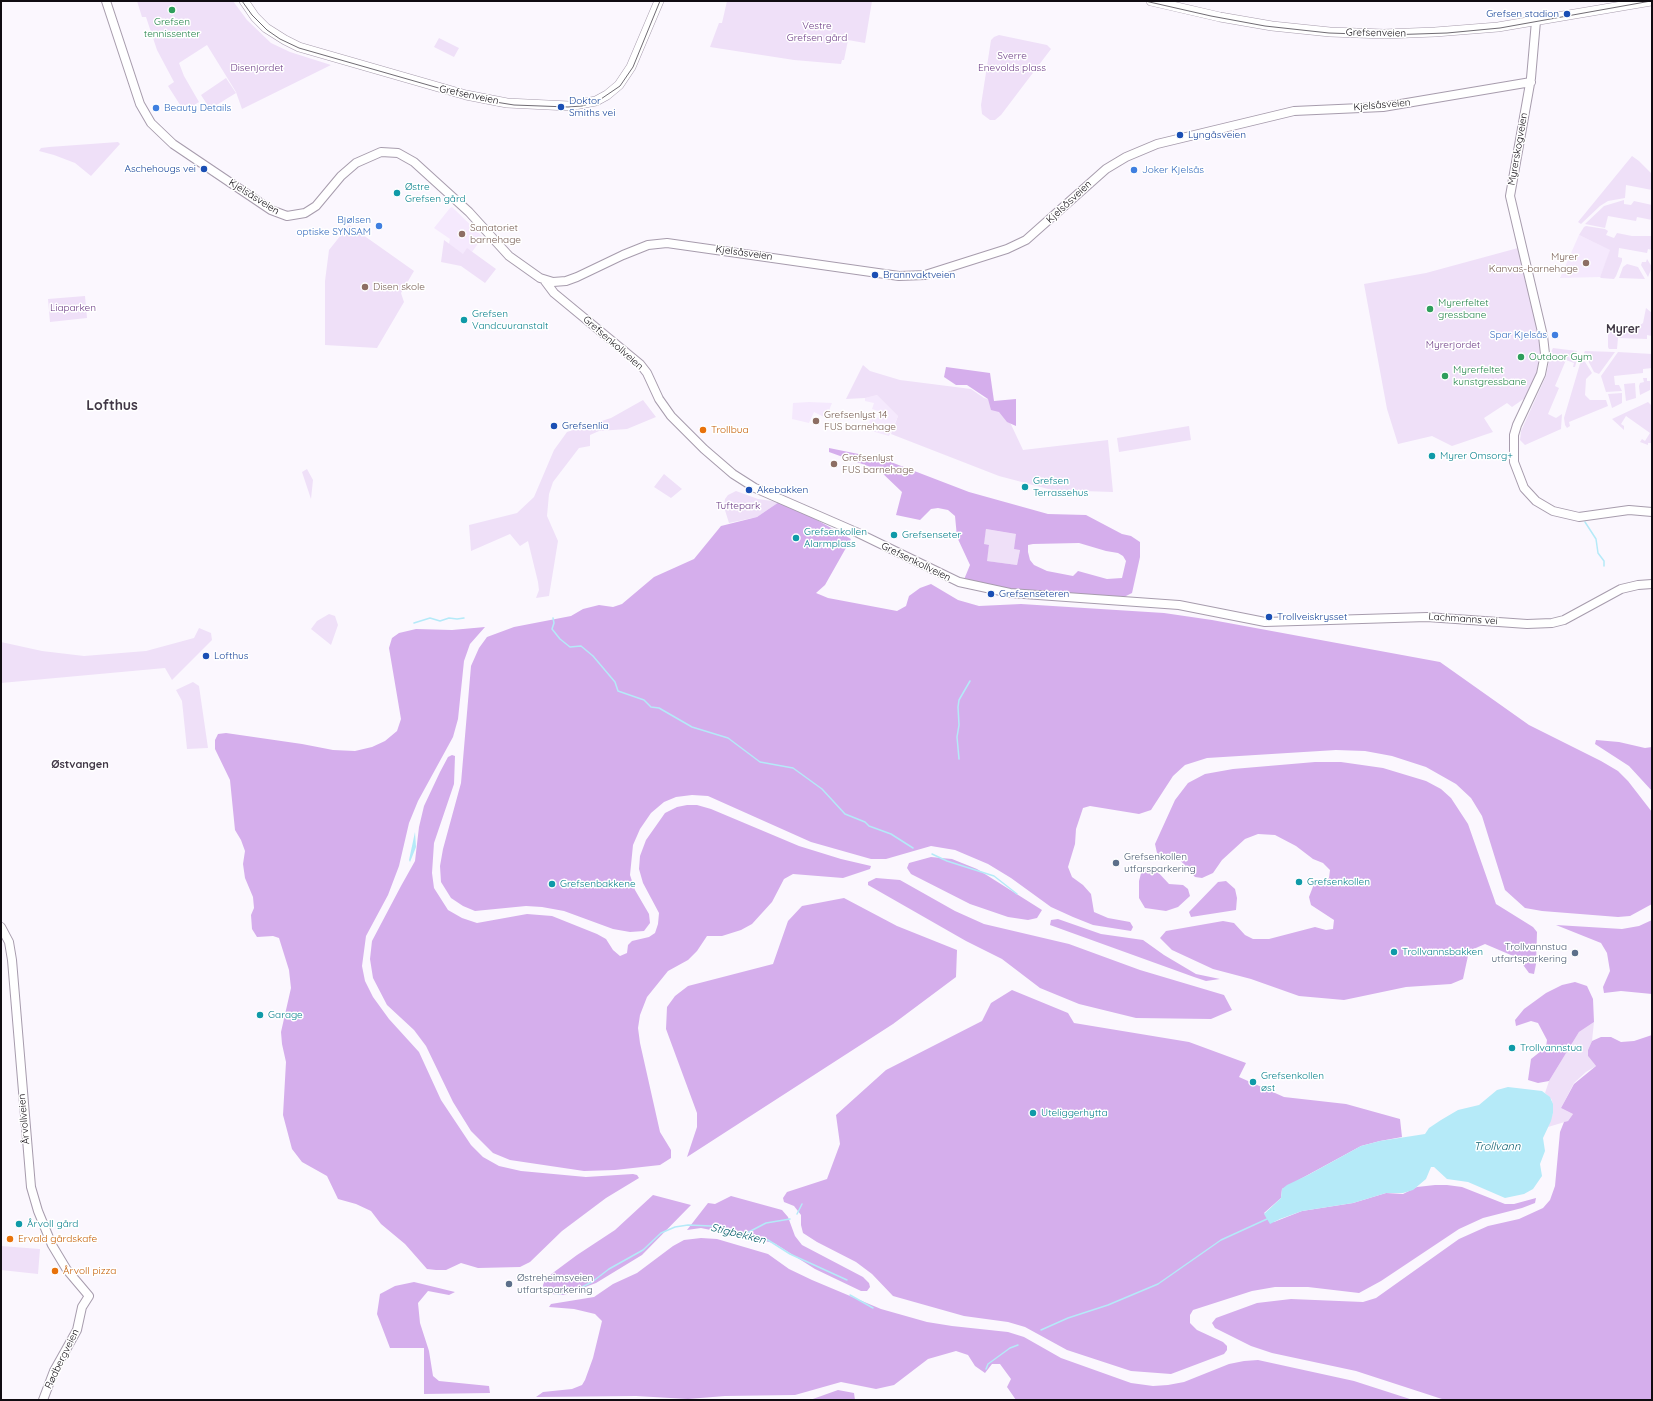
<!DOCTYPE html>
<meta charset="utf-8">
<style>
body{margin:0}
#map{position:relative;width:1653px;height:1401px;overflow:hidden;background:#fbf7fe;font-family:Quicksand,sans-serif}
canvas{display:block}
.frame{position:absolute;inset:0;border:2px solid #100c12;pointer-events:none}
</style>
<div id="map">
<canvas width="1653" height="1401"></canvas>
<div class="frame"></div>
</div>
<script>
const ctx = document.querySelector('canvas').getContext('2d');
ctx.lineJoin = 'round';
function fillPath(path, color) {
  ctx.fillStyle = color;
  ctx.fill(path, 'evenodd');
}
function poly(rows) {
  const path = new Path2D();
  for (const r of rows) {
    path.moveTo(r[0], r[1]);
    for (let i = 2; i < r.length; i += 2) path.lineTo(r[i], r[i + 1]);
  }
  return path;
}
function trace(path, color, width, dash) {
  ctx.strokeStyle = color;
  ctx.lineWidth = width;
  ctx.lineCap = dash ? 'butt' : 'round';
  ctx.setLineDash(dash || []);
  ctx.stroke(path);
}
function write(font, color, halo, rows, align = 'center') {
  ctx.font = font + ' Quicksand,sans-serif';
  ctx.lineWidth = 3;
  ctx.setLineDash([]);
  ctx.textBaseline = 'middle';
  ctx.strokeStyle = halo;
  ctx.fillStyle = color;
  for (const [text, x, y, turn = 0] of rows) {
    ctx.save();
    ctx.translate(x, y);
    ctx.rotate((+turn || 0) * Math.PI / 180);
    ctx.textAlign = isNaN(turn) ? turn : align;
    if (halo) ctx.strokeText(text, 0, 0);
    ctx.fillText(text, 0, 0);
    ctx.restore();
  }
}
const built = poly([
 [452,207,483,237,463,264,448,248,450,239,434,228,450,208],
 [1579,235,1611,250,1600,277,1560,278],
 [877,395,898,416,889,436,868,430,870,419,881,417,882,412,872,409,874,403,865,401,865,398],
 [809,402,832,403,826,418,814,412,809,423,792,419,793,403]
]);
const green = poly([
 [137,1,233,1,247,20,271,43,290,52,331,65,242,109,236,92,207,45,179,63,184,76,199,102,184,111,168,86,174,82,157,50,146,17,142,17],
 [727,1,872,1,865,43,848,40,844,60,842,60,841,64,794,60,710,47,719,23,722,23],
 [999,35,1047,45,1051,49,1001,115,995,120,990,120,982,114,981,105,991,40,994,37],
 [439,38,459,48,454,57,434,47],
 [226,78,236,93,210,109,201,95],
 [118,142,120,144,91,176,75,163,54,155,39,151,41,148,49,147],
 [1632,156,1639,161,1652,174,1652,190,1626,185,1625,198,1608,201,1600,206,1581,224,1578,222],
 [1624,200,1624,204,1631,205,1634,201,1652,205,1652,220,1637,217,1636,221,1608,216,1605,228,1585,224,1604,206],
 [349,225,414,271,401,293,404,302,377,348,325,345,325,281,329,250],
 [1586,226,1605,229,1608,231,1606,235,1614,238,1617,233,1632,236,1652,236,1652,250,1648,249,1647,253,1619,248,1618,257,1622,258,1622,261,1616,276,1614,279,1601,278,1600,277,1610,250,1579,235,1584,227],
 [444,240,463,254,467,248,496,269,485,283,461,266,441,262],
 [1518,248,1542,347,1542,356,1536,377,1525,398,1512,407,1507,403,1484,418,1493,432,1452,446,1432,436,1398,444,1387,409,1364,284,1426,273],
 [1647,259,1652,267,1648,277,1641,265,1642,262,1646,262],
 [1627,264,1638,267,1645,279,1619,278,1623,267],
 [85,296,87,318,50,322,48,299],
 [1646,308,1652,313,1652,336,1647,335,1647,339,1618,338,1617,349,1609,349,1608,347,1608,329,1633,330,1643,323],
 [1553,348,1577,351,1575,353,1574,358,1577,359,1575,367,1573,367,1574,363,1566,360,1555,386,1559,388,1548,414,1556,418,1562,414,1561,429,1525,445,1520,440,1521,431,1546,376,1551,352],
 [1585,351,1615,352,1599,374,1594,372,1584,353],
 [1618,352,1652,354,1652,368,1643,369,1643,373,1614,376,1615,385,1619,385,1622,391,1606,392,1601,376],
 [1582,357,1592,373,1586,379,1585,395,1590,400,1606,400,1608,406,1569,422,1570,426,1567,428,1565,425,1564,418],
 [863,365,870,371,900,380,971,389,984,398,1001,403,1023,450,1108,440,1113,492,1052,490,999,476,891,434,898,416,877,395,865,398,846,399],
 [1643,378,1647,378,1647,381,1650,381,1650,390,1640,395,1639,386,1640,383,1644,382],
 [1635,383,1636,398,1626,401,1624,384],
 [1622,393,1622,403,1612,408,1608,394],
 [643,400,656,417,627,429,599,431,590,435,590,446,579,448,553,482,549,494,547,516,558,541,549,596,536,598,539,590,538,582,528,541,520,546,510,534,471,551,469,525,517,513,534,497,554,450,567,432,611,418],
 [1648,402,1652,406,1652,443,1648,443,1648,445,1640,442,1642,439,1645,441,1650,433,1626,416,1621,424,1624,426,1624,430,1612,419],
 [1189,426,1191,440,1119,452,1117,438],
 [307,469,313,480,311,499,302,472],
 [664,474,682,489,671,498,654,487],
 [736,491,758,499,779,502,757,517,729,523,724,507,725,499,728,495],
 [986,529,1016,534,1020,550,1017,565,986,561,989,546,983,545],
 [329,614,335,616,338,625,331,645,311,629,317,621],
 [199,628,211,633,212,640,172,680,165,668,1,683,1,642,42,651,84,656,146,651,194,638],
 [193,682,199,686,208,748,187,749,182,701,176,690],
 [1594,1022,1592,1041,1588,1050,1588,1056,1596,1066,1586,1072,1574,1083,1561,1108,1573,1114,1568,1121,1548,1127,1553,1113,1552,1100,1545,1093,1549,1081,1579,1032],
 [1,1246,40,1249,38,1274,1,1270]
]);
const forest = poly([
 [946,367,990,373,994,401,1016,399,1016,426,1007,422,999,412,991,410,988,399,967,385,956,385,944,377],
 [829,448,883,459,969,492,1048,514,1086,515,1122,534,1131,536,1140,542,1140,557,1132,593,1124,597,1009,589,963,582,970,565,957,537,955,516,948,510,938,508,931,509,920,520,896,515,902,492,879,470,829,452],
 [986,529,1016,534,1014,549,1020,550,1017,565,987,561,989,545,984,544],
 [1079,543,1106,551,1118,553,1123,556,1126,561,1122,578,1107,579,1078,571,1073,576,1047,571,1034,565,1030,560,1028,552,1028,545,1033,544],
 [779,502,808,515,851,539,825,585,816,593,828,598,897,611,906,606,909,596,920,588,931,584,958,600,979,606,1021,604,1164,613,1212,620,1440,662,1529,725,1601,761,1618,771,1628,781,1652,812,1652,904,1630,916,1618,917,1542,911,1525,908,1505,890,1482,816,1471,798,1456,784,1426,767,1392,756,1365,751,1336,750,1207,758,1185,765,1173,776,1151,810,1139,814,1090,806,1083,808,1076,829,1075,844,1068,867,1072,877,1083,885,1091,894,1094,912,1108,918,1130,922,1133,927,1131,931,1093,925,1073,917,1051,907,1011,878,988,864,955,850,931,846,886,859,871,859,811,842,708,796,692,795,676,797,664,802,651,813,640,829,633,845,630,875,635,890,649,914,650,923,644,931,630,932,613,929,564,911,542,907,526,906,475,911,463,906,451,898,441,882,440,866,443,849,461,783,471,666,479,648,487,637,514,627,571,616,583,609,599,605,613,607,622,604,654,577,694,559,721,526,757,517],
 [485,627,470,644,464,661,458,719,453,737,418,801,409,823,399,866,388,895,366,936,362,966,365,981,373,997,389,1019,419,1052,441,1100,471,1145,483,1157,499,1166,521,1171,586,1177,633,1174,637,1175,639,1178,606,1198,562,1231,530,1262,520,1267,478,1268,461,1263,446,1270,436,1270,427,1269,405,1244,381,1224,371,1211,356,1204,338,1199,327,1176,302,1162,292,1149,283,1115,286,1062,282,1044,281,1032,291,988,289,970,279,938,273,936,257,937,252,929,251,915,254,908,253,897,245,878,243,864,245,851,241,840,235,830,230,780,215,749,215,740,218,734,226,733,302,744,333,750,355,751,372,747,385,741,397,731,401,719,389,648,392,638,399,633,416,629,452,630],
 [1596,740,1619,742,1645,748,1652,747,1652,791,1629,766,1595,744],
 [452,755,455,756,454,784,434,843,432,873,434,888,448,910,462,918,477,923,527,914,552,916,597,934,606,939,613,950,620,956,627,953,628,945,632,941,649,937,655,933,658,924,659,913,643,883,639,869,640,856,646,840,665,813,677,807,687,805,697,805,711,809,799,846,841,859,871,866,870,869,843,878,793,874,784,879,772,902,752,924,741,930,722,936,707,936,697,951,688,960,668,971,647,997,640,1015,638,1028,640,1043,660,1132,671,1150,671,1158,660,1165,615,1170,584,1171,510,1160,493,1153,471,1131,453,1102,426,1046,414,1030,387,1005,373,978,370,959,372,941,401,886,415,861,419,827,424,806,440,772,448,757],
 [1315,762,1341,762,1383,768,1426,781,1441,789,1451,798,1468,824,1496,904,1533,927,1537,932,1536,964,1534,974,1529,973,1518,958,1485,944,1469,951,1463,979,1451,984,1406,987,1344,1000,1299,996,1251,979,1213,969,1172,950,1160,938,1166,931,1223,921,1234,923,1245,935,1253,939,1269,939,1315,927,1326,930,1333,929,1334,920,1311,905,1309,897,1314,884,1329,878,1330,870,1323,863,1313,859,1296,846,1275,835,1258,834,1245,839,1222,860,1213,873,1202,878,1195,877,1180,860,1171,861,1157,853,1155,844,1175,800,1188,783,1205,774,1233,769],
 [931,857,952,859,977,869,1042,910,1037,918,1028,920,1008,917,970,904,911,874,907,868,909,863],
 [1143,866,1148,866,1156,870,1169,884,1183,885,1188,889,1190,896,1178,907,1166,911,1145,908,1139,898,1139,881],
 [876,878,900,880,955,911,984,924,1069,944,1140,970,1224,995,1232,1010,1211,1019,1136,1018,1079,1004,1040,988,1002,959,966,941,868,885,868,882],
 [1226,881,1235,889,1237,898,1236,910,1191,917,1189,912,1218,882],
 [844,898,897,926,957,950,956,977,893,1024,687,1157,697,1127,697,1113,666,1029,667,1007,675,996,688,986,773,964,788,921,802,906],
 [1058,919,1101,934,1143,940,1164,955,1196,974,1220,979,1206,981,1194,977,1050,925,1051,920],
 [1652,920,1652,994,1621,991,1604,993,1603,987,1610,971,1607,953,1601,943,1556,925,1622,929,1639,926],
 [1575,982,1587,986,1593,999,1594,1022,1579,1032,1549,1081,1538,1083,1528,1080,1531,1059,1546,1047,1547,1040,1538,1023,1531,1021,1516,1026,1515,1020,1524,1009,1546,993,1562,985],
 [1012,990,1068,1013,1074,1023,1189,1042,1246,1063,1239,1077,1284,1097,1346,1104,1400,1119,1402,1137,1380,1141,1361,1146,1282,1189,1281,1198,1264,1213,1274,1222,1302,1211,1353,1203,1386,1193,1403,1194,1417,1187,1435,1185,1447,1185,1462,1187,1505,1204,1514,1204,1536,1198,1535,1203,1522,1208,1483,1218,1459,1229,1381,1281,1359,1293,1308,1287,1275,1287,1252,1291,1193,1310,1190,1315,1190,1323,1197,1330,1223,1342,1227,1346,1227,1350,1224,1354,1171,1374,1131,1371,1067,1350,1025,1327,1008,1322,964,1316,893,1296,872,1274,856,1262,817,1242,803,1233,801,1225,801,1215,794,1206,784,1202,783,1198,787,1192,827,1179,840,1144,836,1115,886,1070,982,1021,991,1003],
 [1652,1035,1652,1400,1445,1400,1356,1371,1272,1353,1251,1346,1215,1328,1212,1323,1216,1318,1257,1303,1291,1299,1363,1302,1376,1298,1459,1239,1488,1226,1519,1219,1543,1208,1550,1200,1555,1186,1560,1132,1564,1122,1568,1121,1573,1114,1561,1108,1574,1084,1596,1066,1588,1056,1588,1050,1592,1041,1601,1037,1611,1037,1621,1042,1634,1041],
 [653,1195,691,1205,642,1255,596,1283,564,1295,552,1294,544,1291,543,1285,546,1278,577,1255,615,1230],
 [731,1196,782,1210,788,1217,795,1236,802,1245,863,1277,869,1283,870,1287,867,1291,861,1291,815,1269,774,1243,701,1228,687,1230,708,1203,715,1204],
 [701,1238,717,1239,768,1254,789,1269,812,1280,881,1309,927,1322,952,1326,1008,1332,1024,1337,1061,1358,1131,1383,1153,1386,1168,1385,1184,1382,1229,1364,1244,1361,1258,1360,1354,1381,1413,1400,1016,1400,1007,1387,1011,1379,1000,1364,992,1364,985,1373,975,1366,968,1355,956,1351,928,1359,894,1385,876,1389,841,1382,795,1395,725,1396,688,1399,636,1396,536,1397,543,1392,572,1389,582,1385,585,1380,593,1358,602,1321,595,1314,574,1309,549,1307,551,1304,594,1297,613,1284,637,1273,673,1246,684,1240],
 [414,1282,455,1292,449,1295,428,1291,418,1303,420,1323,429,1351,433,1376,439,1381,489,1386,490,1393,424,1394,424,1348,390,1348,377,1314,380,1294,395,1286],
 [838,1390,854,1393,855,1400,810,1400]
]);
const water = poly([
 [415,832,416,847,410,862,409,860],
 [1508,1087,1542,1091,1550,1097,1553,1104,1553,1113,1551,1121,1543,1138,1545,1151,1540,1164,1542,1176,1533,1189,1524,1194,1505,1198,1468,1182,1447,1179,1434,1167,1431,1167,1426,1179,1413,1190,1403,1193,1386,1193,1353,1203,1302,1211,1280,1219,1270,1224,1264,1214,1281,1198,1282,1189,1287,1185,1308,1175,1361,1146,1380,1141,1425,1134,1429,1128,1441,1120,1458,1110,1479,1105,1497,1090]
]);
const stream = poly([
 [1585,522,1596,539,1598,553,1604,561,1604,566],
 [553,618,554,623,552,629,560,639,570,647,581,646,593,656,615,682,618,691,644,700,651,707,659,708,692,727,728,738,760,762,793,768,822,789,845,814,865,822,869,826,891,834,913,848],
 [414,623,430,618,440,621,449,618,457,619,464,618],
 [959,759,957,737,959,725,958,707,959,700,970,681],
 [932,854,947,861,994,876,1017,894],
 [797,1214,802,1204],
 [743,1235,766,1223,790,1219],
 [545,1289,558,1294,574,1291,592,1282,609,1269,643,1250,661,1233,675,1227,688,1225,711,1226,742,1235,768,1240,790,1254,847,1280],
 [850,1295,873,1308],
 [1041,1330,1068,1318,1108,1305,1158,1284,1221,1240,1267,1219],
 [986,1369,988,1364,1010,1348,1018,1345]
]);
const tertiary = poly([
 [106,1,140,104,151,123,173,144,271,210,287,216,305,213,316,206,341,176,356,163,381,152,398,153,414,162,469,212,509,256,540,278,553,282,566,281,577,277,623,255,648,245,667,243,899,276,925,275,1007,249,1026,240,1106,169,1126,157,1157,144,1294,111,1383,107,1531,82],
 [1536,21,1531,78,1510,196,1543,336,1545,354,1541,374,1517,425,1514,435,1514,462,1524,488,1536,501,1553,511,1579,517,1629,510,1652,512],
 [545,281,554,293,640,364,647,373,659,399,671,416,704,449,733,474,755,488,856,532,959,582,1010,593,1179,605,1265,622,1427,617,1527,624,1552,623,1564,620,1621,589,1638,585,1652,584],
 [1,927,9,942,12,960,31,1187,38,1211,52,1245,67,1270,89,1296,82,1307,77,1330,54,1371,43,1400]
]);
const secondary = poly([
 [244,1,255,17,266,28,285,40,299,47,466,95,507,103,569,106,596,101,607,95,619,85,631,67,659,1],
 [1151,1,1220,17,1272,26,1330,32,1384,34,1435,32,1498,27,1651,1]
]);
const tram = poly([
 [242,1,252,15,267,30,280,39,299,48,477,99,514,105,568,107,582,106,598,101,620,86,633,67,660,1],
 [1145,1,1211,16,1265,26,1329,33,1387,35,1447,33,1500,28,1651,1]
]);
const markers = [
 [172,10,4,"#2e9e5b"],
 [1567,14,4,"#1a4fb4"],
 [561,107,4,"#1a4fb4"],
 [156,108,4,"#3f7fe0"],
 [1180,135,4,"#1a4fb4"],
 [204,169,4,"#1a4fb4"],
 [1134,170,4,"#3f7fe0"],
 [397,193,4,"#0f9aa8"],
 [379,226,4,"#3f7fe0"],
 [462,234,4,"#8d6e63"],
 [1586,263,4,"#8d6e63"],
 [875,275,4,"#1a4fb4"],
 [365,287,4,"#8d6e63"],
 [1430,309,4,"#2e9e5b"],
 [464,320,4,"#0f9aa8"],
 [1555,335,4,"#3f7fe0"],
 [1521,357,4,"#2e9e5b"],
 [1445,376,4,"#2e9e5b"],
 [816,421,4,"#8d6e63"],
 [554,426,4,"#1a4fb4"],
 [703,430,4,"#e8710a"],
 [1432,456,4,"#0f9aa8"],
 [834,464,4,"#8d6e63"],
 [1025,487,4,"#0f9aa8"],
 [749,490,4,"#1a4fb4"],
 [894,535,4,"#0f9aa8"],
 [796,538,4,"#0f9aa8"],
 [991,594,4,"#1a4fb4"],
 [1269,617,4,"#1a4fb4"],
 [206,656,4,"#1a4fb4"],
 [1116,863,4,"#5c6f8a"],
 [1299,882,4,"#0f9aa8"],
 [552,884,4,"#0f9aa8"],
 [1394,952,4,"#0f9aa8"],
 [1575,953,4,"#5c6f8a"],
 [260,1015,4,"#0f9aa8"],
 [1512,1048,4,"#0f9aa8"],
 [1253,1082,4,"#0f9aa8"],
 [1033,1113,4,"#0f9aa8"],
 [19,1224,4,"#0f9aa8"],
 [10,1239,4,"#e8710a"],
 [55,1271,4,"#e8710a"],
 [509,1284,4,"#5c6f8a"]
];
const transitNames = [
 ["Grefsen stadion",1559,14,"right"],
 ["Doktor",569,101],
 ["Smiths vei",569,113],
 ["Lyngåsveien",1188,135],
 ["Aschehougs vei",196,169,"right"],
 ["Brannvaktveien",883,275],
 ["Grefsenlia",562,426],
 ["Akebakken",757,490],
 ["Grefsenseteren",999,594],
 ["Trollveiskrysset",1277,617],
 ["Lofthus",214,656]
];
const leisureNames = [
 ["Grefsen",172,22,"center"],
 ["tennissenter",172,34,"center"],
 ["Myrerfeltet",1438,303],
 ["gressbane",1438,315],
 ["Outdoor Gym",1529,357],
 ["Myrerfeltet",1453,370],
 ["kunstgressbane",1453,382]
];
const parkNames = [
 ["Vestre",817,26],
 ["Grefsen gård",817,38],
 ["Sverre",1012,56],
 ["Enevolds plass",1012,68],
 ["Disenjordet",257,68],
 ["Liaparken",73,308],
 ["Myrerjordet",1453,345],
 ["Tuftepark",738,506]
];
const streetNames = [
 ["Grefsenveien",1376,33,1],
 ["Grefsenveien",469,95,12],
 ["Kjelsåsveien",1382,105,-5],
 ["Myrerskogveien",1518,149,-80],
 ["Kjelsåsveien",254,197,32],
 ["Kjelsåsveien",1069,202,-43],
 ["Kjelsåsveien",744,253,8],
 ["Grefsenkollveien",613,343,41],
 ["Grefsenkollveien",916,562,26],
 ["Lachmanns vei",1463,619,4],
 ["Årvollveien",24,1119,-95],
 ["Rødbergveien",62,1359,-64]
];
const shopNames = [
 ["Beauty Details",164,108],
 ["Joker Kjelsås",1142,170],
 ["Bjølsen",371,220,"right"],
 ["optiske SYNSAM",371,232,"right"],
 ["Spar Kjelsås",1547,335,"right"]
];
const cultureNames = [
 ["Østre",405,187],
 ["Grefsen gård",405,199],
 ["Grefsen",472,314],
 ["Vandcuuranstalt",472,326],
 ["Myrer Omsorg+",1440,456],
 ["Grefsen",1033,481],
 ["Terrassehus",1033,493],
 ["Grefsenkollen",804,532],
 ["Alarmplass",804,544],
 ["Grefsenseter",902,535],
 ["Grefsenkollen",1307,882],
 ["Grefsenbakkene",560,884],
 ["Trollvannsbakken",1402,952],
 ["Garage",268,1015],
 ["Trollvannstua",1520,1048],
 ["Grefsenkollen",1261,1076],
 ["øst",1261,1088],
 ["Uteliggerhytta",1041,1113],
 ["Årvoll gård",27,1224]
];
const educationNames = [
 ["Sanatoriet",470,228],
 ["barnehage",470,240],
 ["Myrer",1578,257,"right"],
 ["Kanvas-barnehage",1578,269,"right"],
 ["Disen skole",373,287],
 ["Grefsenlyst 14",824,415],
 ["FUS barnehage",824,427],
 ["Grefsenlyst",842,458],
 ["FUS barnehage",842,470]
];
const foodNames = [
 ["Trollbua",711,430],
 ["Ervald gårdskafe",18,1239],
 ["Årvoll pizza",63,1271]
];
const serviceNames = [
 ["Grefsenkollen",1124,857],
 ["utfarsparkering",1124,869],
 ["Trollvannstua",1567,947,"right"],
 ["utfartsparkering",1567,959,"right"],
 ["Østreheimsveien",517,1278],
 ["utfartsparkering",517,1290]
];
const neighbourhoodNames = [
 ["Østvangen",80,765]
];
const waterNames = [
 ["Trollvann",1497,1147],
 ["Stigbekken",738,1234,14]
];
const quarterNames = [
 ["Myrer",1623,329]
];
const districtNames = [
 ["Lofthus",112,406]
];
fillPath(built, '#f5e9fd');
fillPath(green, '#efe0f8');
fillPath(forest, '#d5aeec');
fillPath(water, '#b5eaf8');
trace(stream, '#b5eaf8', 1.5);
trace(tertiary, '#a79cad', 10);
trace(secondary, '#a79cad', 10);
trace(tertiary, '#fff', 8);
trace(secondary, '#fff', 9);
trace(tram, '#706c73', 1);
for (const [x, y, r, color] of markers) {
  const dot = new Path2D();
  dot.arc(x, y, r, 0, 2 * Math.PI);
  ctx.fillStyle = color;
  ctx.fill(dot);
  trace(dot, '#fff', 1.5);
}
write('10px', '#164399', '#fff', transitNames, 'left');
write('10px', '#27864d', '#fff', leisureNames, 'left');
write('10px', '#6c3b85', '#fff', parkNames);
write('10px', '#100c12', '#fff', streetNames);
write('10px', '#366cbe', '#fff', shopNames, 'left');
write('10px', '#0d838f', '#fff', cultureNames, 'left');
write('10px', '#785e54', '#fff', educationNames, 'left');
write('10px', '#c56008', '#fff', foodNames, 'left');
write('10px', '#4e5e75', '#fff', serviceNames, 'left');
write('bold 11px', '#413846', '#fff', neighbourhoodNames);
write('italic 11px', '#085d6d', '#fff', waterNames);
write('bold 12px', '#413846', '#fff', quarterNames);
write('bold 14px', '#413846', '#fff', districtNames);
</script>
